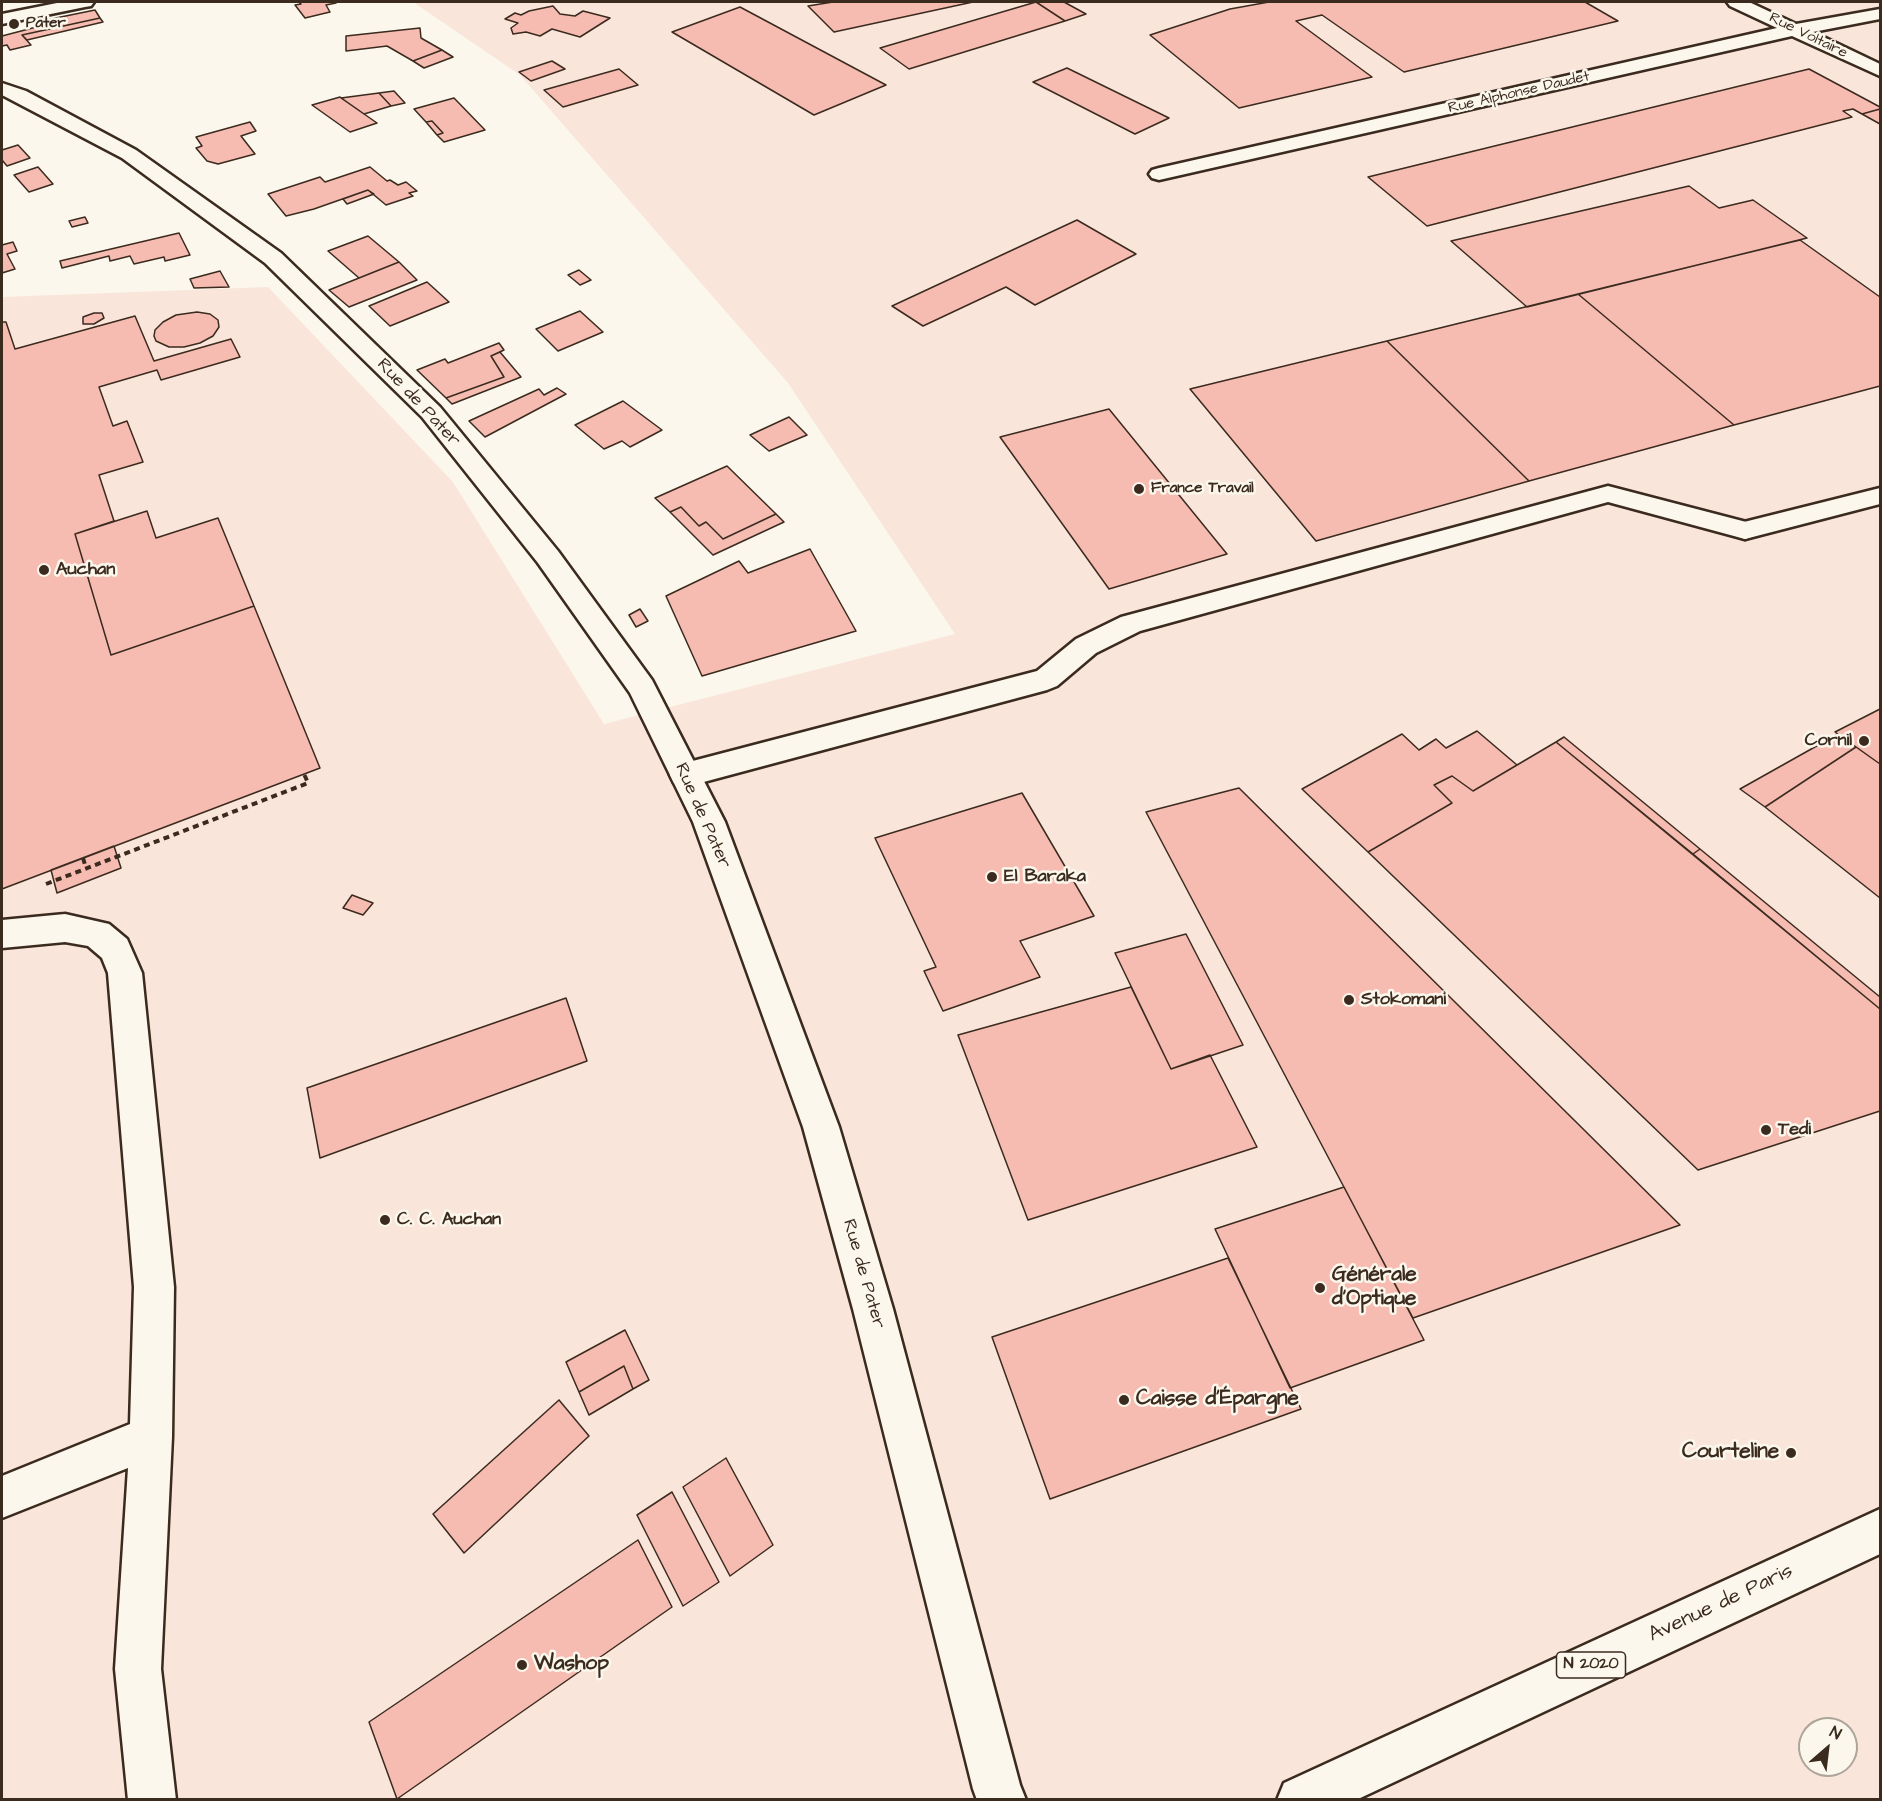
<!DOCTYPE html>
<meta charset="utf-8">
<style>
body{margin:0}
#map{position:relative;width:1882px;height:1801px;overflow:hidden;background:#fbf7ec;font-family:"Architects Daughter",sans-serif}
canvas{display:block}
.frame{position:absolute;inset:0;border:3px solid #3b2a1e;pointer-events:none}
.north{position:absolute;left:1798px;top:1717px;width:60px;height:60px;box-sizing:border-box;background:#fbf7ec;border:2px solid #aea59a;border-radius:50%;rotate:28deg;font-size:16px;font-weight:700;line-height:24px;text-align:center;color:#3b2a1e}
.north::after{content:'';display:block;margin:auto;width:21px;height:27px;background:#3b2a1e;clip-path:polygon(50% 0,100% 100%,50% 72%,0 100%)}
</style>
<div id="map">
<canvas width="1882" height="1801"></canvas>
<div class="frame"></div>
<div class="north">N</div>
</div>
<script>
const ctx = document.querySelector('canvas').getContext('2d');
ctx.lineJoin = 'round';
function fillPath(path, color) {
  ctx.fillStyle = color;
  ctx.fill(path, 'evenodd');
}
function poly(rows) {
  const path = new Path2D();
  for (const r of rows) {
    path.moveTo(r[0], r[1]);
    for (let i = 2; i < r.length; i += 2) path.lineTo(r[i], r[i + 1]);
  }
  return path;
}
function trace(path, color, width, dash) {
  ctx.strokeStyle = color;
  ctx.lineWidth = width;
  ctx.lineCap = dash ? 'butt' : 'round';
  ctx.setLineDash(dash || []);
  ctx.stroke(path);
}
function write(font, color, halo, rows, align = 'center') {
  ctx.font = font + ' "Architects Daughter",sans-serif';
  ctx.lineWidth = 5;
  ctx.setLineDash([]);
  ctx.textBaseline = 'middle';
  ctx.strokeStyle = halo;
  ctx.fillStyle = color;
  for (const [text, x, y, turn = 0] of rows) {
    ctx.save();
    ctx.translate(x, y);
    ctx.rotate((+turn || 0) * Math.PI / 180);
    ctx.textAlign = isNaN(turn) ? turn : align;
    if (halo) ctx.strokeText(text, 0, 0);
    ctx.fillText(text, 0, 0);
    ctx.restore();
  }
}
const built = poly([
 [413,2,1880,2,1880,1799,2,1799,2,297,268,287,453,482,604,724,955,634,788,383,520,75],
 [1810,1729,1846,1729,1846,1765,1810,1765]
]);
const building = poly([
 [299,2,335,2,336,3,326,5,330,12,305,18,295,5,301,4,299,2],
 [833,2,973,2,834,32,808,6,833,2],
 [1036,2,1065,21,909,69,880,48,1036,2],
 [1036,2,1064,2,1086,14,1065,21,1036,2],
 [1269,2,1585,2,1618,21,1404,72,1322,15,1296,21,1372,77,1239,108,1150,35,1230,9,1269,2],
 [553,6,560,14,575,16,583,11,610,18,580,37,552,29,540,36,526,32,513,34,511,28,518,23,505,19,515,13,521,15,529,11,553,6],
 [740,7,886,85,814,115,672,32,740,7],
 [95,10,100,18,22,35,31,45,10,50,7,45,2,46,2,36,44,25,41,21,95,10],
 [100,18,103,22,27,40,22,35,100,18],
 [420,28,421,38,442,50,413,61,387,46,346,51,346,36,420,28],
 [442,50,453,57,424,68,413,61,442,50],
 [552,61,565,69,531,81,519,72,552,61],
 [1067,68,1169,118,1135,134,1033,82,1067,68],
 [619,69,638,85,563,107,544,90,619,69],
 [1809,69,1880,107,1880,109,1862,114,1853,109,1843,111,1852,117,1427,226,1368,177,1809,69],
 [394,91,405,103,391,106,379,93,394,91],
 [379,93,391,106,364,114,341,98,379,93],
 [340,97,347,102,377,123,350,132,312,105,340,97],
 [454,98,485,130,444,142,437,135,443,133,432,121,426,122,414,109,454,98],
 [1880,109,1880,124,1862,114,1880,109],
 [432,121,443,133,437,135,426,122,432,121],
 [250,122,256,131,241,136,255,154,218,164,207,161,196,148,202,146,196,137,250,122],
 [18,145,30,158,7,166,2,160,2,150,18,145],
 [38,167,53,184,29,192,14,175,38,167],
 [370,167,387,181,390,180,398,185,406,182,417,191,409,193,413,196,386,205,368,190,314,209,286,216,268,194,320,177,325,182,370,167],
 [1689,186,1719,208,1753,200,1807,238,1527,307,1451,241,1689,186],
 [368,190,374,194,347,204,343,199,368,190],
 [85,217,88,223,72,227,69,221,85,217],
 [1077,220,1136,254,1035,305,1006,287,923,326,892,306,1077,220],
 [179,233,190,255,165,261,164,257,134,264,130,256,110,261,109,256,62,268,60,261,179,233],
 [368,236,399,262,359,278,328,251,368,236],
 [1800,240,1880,297,1880,386,1734,425,1578,294,1800,240],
 [13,242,17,251,7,254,15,269,2,273,2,245,13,242],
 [399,262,417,280,349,307,329,290,399,262],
 [579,270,591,280,580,285,568,275,579,270],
 [220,271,229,287,194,288,190,279,220,271],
 [427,282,449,302,390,326,369,306,427,282],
 [1578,294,1734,425,1529,481,1387,341,1578,294],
 [580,311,603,332,558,351,536,329,580,311],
 [197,312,210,314,218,320,219,327,213,336,200,343,184,347,169,347,156,341,154,336,155,330,163,322,176,315,197,312],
 [94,313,102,313,104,318,94,324,83,324,83,317,94,313],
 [135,316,154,361,231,339,240,357,161,380,157,370,99,387,113,426,127,421,143,462,99,475,114,521,75,534,111,655,254,606,320,768,2,889,2,322,6,322,15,349,135,316],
 [1387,341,1529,481,1316,541,1190,389,1387,341],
 [499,343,504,350,491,356,504,377,446,398,417,370,445,359,448,363,499,343],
 [500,352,521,377,452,404,446,398,504,377,491,356,500,352],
 [557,388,566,394,485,437,469,421,539,389,544,395,557,388],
 [623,401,662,430,630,447,622,441,604,449,575,425,623,401],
 [1109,409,1227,554,1109,589,1000,437,1109,409],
 [789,417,807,435,769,451,750,435,789,417],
 [727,466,776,514,723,539,706,522,699,526,681,507,670,512,655,498,727,466],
 [681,507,699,526,706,522,723,539,776,514,784,522,713,555,670,512,681,507],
 [147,511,156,538,218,518,254,606,111,655,75,534,147,511],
 [810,549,856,631,702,676,666,596,739,561,748,573,810,549],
 [640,609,648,621,636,627,629,615,640,609],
 [1880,709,1880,764,1835,732,1880,709],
 [1477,731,1517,765,1473,791,1452,776,1434,785,1452,803,1368,852,1302,789,1402,734,1419,750,1436,739,1446,748,1477,731],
 [1838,734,1856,747,1765,807,1740,789,1838,734],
 [1564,737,1700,849,1693,854,1556,742,1564,737],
 [1556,742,1880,1009,1880,1111,1698,1170,1368,852,1452,803,1434,785,1452,776,1473,791,1556,742],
 [1856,747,1880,764,1880,898,1765,807,1856,747],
 [1239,788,1680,1225,1413,1318,1146,812,1239,788],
 [1022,793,1094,916,1020,941,1040,977,943,1011,924,971,936,967,875,838,1022,793],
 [114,846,121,868,57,893,51,870,114,846],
 [1700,849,1880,997,1880,1009,1693,854,1700,849],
 [352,895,373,903,363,915,343,908,352,895],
 [1186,934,1243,1045,1171,1069,1115,953,1186,934],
 [1131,987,1171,1069,1210,1055,1257,1147,1028,1220,958,1035,1131,987],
 [566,998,587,1061,320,1158,307,1088,566,998],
 [1344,1187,1424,1340,1290,1388,1215,1229,1344,1187],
 [1228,1258,1301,1409,1050,1499,992,1337,1228,1258],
 [625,1330,649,1380,633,1389,624,1366,579,1392,566,1362,625,1330],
 [624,1366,633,1389,589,1415,579,1392,624,1366],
 [559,1400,589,1436,464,1553,433,1514,559,1400],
 [726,1458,773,1545,730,1576,683,1487,726,1458],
 [672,1492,719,1582,683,1606,637,1515,672,1492],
 [638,1540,672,1607,397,1799,369,1722,638,1540]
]);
const path = poly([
 [83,858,86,868],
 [46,884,308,783,304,774]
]);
const service = poly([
 [1608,486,1754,524,1758,530,1754,536,1745,539,1608,502,1140,631,1096,653,1057,686,1047,690,685,787,674,783,670,775,674,767,685,763,1037,671,1076,639,1121,617,1608,486],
 [65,914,109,924,127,939,142,973,174,1287,172,1437,161,1669,176,1800,128,1800,115,1669,128,1468,2,1518,2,1476,130,1424,134,1287,108,973,102,958,88,946,65,942,2,948,2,920,65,914]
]);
const minor = poly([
 [1727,2,1749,2,1796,24,1880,9,1880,19,1813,32,1880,64,1880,76,1792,36,1159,180,1152,178,1149,174,1152,170,1159,168,1777,28,1730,6,1727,2],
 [1880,488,1880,504,1745,539,1736,536,1732,530,1736,524,1880,488]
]);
const tertiary = poly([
 [62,2,94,2,91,6,85,7,2,24,2,14,62,2],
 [2,83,26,91,136,150,281,253,440,407,558,551,652,680,725,822,839,1127,893,1309,1020,1785,1026,1800,977,1800,973,1789,853,1309,803,1127,693,822,630,693,538,563,422,417,265,263,122,158,2,95,2,83]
]);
const primary = poly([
 [1880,1509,1880,1554,1356,1800,1277,1800,1284,1783,1880,1509]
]);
const markers = [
 [14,24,6,"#3b2a1e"],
 [1139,489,6,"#3b2a1e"],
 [44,570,6,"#3b2a1e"],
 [1864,741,6,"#3b2a1e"],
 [992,877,6,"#3b2a1e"],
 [1349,1000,6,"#3b2a1e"],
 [1766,1130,6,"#3b2a1e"],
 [385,1220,6,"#3b2a1e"],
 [1320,1288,6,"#3b2a1e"],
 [1124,1400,6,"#3b2a1e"],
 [1791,1453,6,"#3b2a1e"],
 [522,1665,6,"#3b2a1e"]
];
const farPoinames = [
 ["Pater",26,24],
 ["France Travail",1151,489]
];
const farStreetnames = [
 ["Rue Voltaire",1808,36,26],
 ["Rue Alphonse Daudet",1519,93,-13]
];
const shields = [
 [1591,1665,69]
];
const shieldNames = [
 ["N 2020",1591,1665]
];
const streetNames = [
 ["Rue de Pater",418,403,47],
 ["Rue de Pater",702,816,66],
 ["Rue de Pater",863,1274,74]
];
const poiNames = [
 ["Auchan",56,570],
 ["Cornil",1852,741,"right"],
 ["El Baraka",1004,877],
 ["Stokomani",1361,1000],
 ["Tedi",1778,1130],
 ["C. C. Auchan",397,1220]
];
const nearPoinames = [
 ["Générale",1332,1276],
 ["d'Optique",1332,1300],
 ["Caisse d'Épargne",1136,1400],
 ["Courteline",1779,1453,"right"],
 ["Washop",534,1665]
];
const nearStreetnames = [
 ["Avenue de Paris",1721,1604,-25]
];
fillPath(built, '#fae5da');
fillPath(building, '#f6bbb1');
trace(building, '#3b2a1e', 1.5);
trace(service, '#3b2a1e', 5);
trace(minor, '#3b2a1e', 5);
trace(tertiary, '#3b2a1e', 5);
trace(primary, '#3b2a1e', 5);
trace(path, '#3b2a1e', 4, [6, 4.5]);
fillPath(service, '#fbf7ec');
fillPath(minor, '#fbf7ec');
fillPath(tertiary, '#fbf7ec');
fillPath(primary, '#fbf7ec');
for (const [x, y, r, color] of markers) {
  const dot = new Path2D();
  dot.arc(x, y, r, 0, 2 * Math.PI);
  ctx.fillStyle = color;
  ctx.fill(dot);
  trace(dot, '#fbf7ec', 2);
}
write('bold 15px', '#3b2a1e', '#fbf7ec', farPoinames, 'left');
write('15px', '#3b2a1e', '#fbf7ec', farStreetnames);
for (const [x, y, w] of shields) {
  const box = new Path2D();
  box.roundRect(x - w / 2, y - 13, w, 26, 4.5);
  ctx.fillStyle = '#fbf7ec';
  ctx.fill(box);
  trace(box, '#3b2a1e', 1.5);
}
write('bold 16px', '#3b2a1e', null, shieldNames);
write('18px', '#3b2a1e', '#fbf7ec', streetNames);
write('bold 18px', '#3b2a1e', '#fbf7ec', poiNames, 'left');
write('bold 21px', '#3b2a1e', '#fbf7ec', nearPoinames, 'left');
write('21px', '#3b2a1e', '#fbf7ec', nearStreetnames);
</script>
